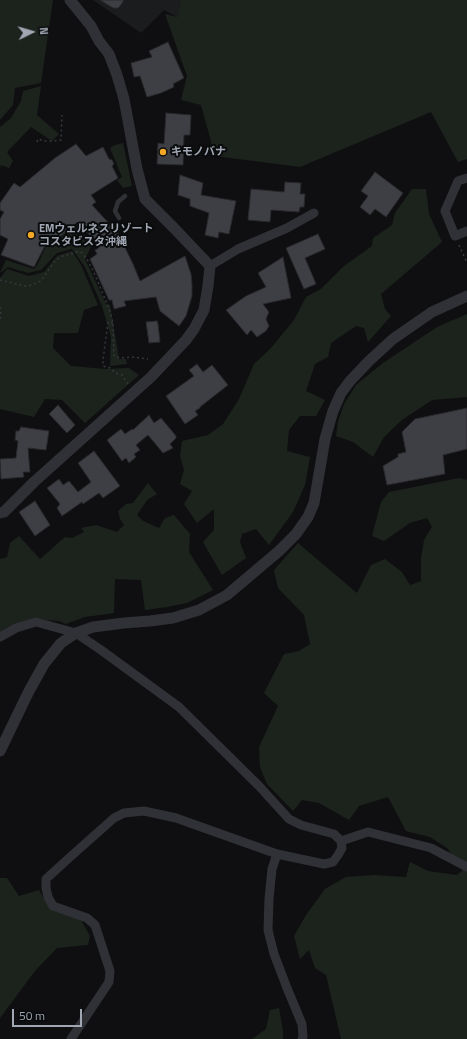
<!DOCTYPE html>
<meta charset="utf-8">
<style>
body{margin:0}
#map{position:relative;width:467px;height:1039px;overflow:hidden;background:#0f0f11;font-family:"Titillium Web",sans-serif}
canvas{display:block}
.north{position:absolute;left:12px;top:12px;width:40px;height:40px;-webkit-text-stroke:3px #0a0b0c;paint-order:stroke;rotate:85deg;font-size:11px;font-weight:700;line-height:16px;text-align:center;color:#a0a6b2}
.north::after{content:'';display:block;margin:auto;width:14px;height:18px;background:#a0a6b2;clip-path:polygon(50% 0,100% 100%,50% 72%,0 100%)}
.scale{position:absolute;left:12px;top:1009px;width:70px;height:18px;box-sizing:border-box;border:2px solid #a0a6b2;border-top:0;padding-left:5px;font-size:12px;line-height:14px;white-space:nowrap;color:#a0a6b2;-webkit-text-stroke:3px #0a0b0c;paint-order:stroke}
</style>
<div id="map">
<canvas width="467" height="1039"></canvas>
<div class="north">N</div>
<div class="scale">50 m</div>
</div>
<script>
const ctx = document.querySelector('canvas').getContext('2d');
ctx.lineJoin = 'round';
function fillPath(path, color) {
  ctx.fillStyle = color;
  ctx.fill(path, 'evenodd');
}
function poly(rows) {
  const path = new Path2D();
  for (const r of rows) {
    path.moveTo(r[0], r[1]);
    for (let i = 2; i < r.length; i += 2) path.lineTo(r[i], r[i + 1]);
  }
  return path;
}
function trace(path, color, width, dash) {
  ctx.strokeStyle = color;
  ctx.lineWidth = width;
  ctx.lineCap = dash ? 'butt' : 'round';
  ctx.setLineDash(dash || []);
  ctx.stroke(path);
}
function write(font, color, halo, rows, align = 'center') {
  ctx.font = font + ' "Titillium Web","Noto Sans JP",sans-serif';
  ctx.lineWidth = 4;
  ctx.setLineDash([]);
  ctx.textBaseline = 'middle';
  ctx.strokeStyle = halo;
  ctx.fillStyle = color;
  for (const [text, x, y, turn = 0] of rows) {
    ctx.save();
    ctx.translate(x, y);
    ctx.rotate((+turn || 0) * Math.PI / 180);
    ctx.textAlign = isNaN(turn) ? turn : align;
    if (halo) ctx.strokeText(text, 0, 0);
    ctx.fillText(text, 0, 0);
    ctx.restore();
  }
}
const built = poly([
 [93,0,181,0,177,17,164,10,141,33]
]);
const green = poly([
 [0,0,53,0,41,83,15,88,13,105,0,120],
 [181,0,467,0,467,159,458,162,431,112,300,167,215,156,201,105,181,100,187,76,165,14,177,17],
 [41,86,37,115,59,134,52,141,31,127,7,152,13,161,9,168,1,165,0,168,0,127,11,118,21,101,23,91],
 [123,143,132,186,123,188,117,180,122,177,110,148,115,145],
 [412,189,426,189,429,214,442,242,381,294,385,309,391,316,368,342,364,328,356,326,331,343,328,357,315,364,306,391,325,400,316,416,300,416,289,430,287,451,310,457,305,485,293,512,269,545,256,529,242,534,240,542,246,558,222,575,203,542,214,530,214,509,197,523,184,504,192,491,180,484,184,470,180,456,182,441,208,435,223,424,239,399,254,364,271,348,294,320,306,297,321,289,344,266,372,246,373,238,392,225,395,213],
 [61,225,69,232,76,225,84,234,91,247,85,259,106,304,110,305,119,359,126,359,127,364,110,366,111,337,102,306,85,267,72,249,57,253,41,270,28,273,8,267,0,273,6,260,34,269,38,264,49,239,57,244,63,235,58,228],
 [72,251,81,265,98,305,84,310,78,333,54,333,53,348,71,366,105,369,129,368,139,375,85,423,62,400,45,399,34,417,0,409,0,278,7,269,29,276,44,272,57,256],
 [467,314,467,397,432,400,402,420,384,437,373,457,353,442,336,436,338,422,344,404,356,385,383,363,437,327],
 [459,478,467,480,467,1039,341,1039,326,975,315,968,309,950,300,959,294,936,306,915,325,889,346,877,374,875,406,877,410,862,428,871,457,875,463,870,447,848,430,837,406,831,388,797,359,806,349,820,319,803,302,800,293,811,267,784,260,767,259,747,278,706,264,693,284,654,299,651,310,644,304,615,278,588,274,570,298,543,357,593,371,565,385,559,402,572,410,585,421,581,421,558,424,540,432,527,427,518,410,523,384,541,372,536,381,502,389,492],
 [148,483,157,494,147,500,137,515,143,521,159,528,165,518,174,515,190,534,189,552,213,590,187,603,167,607,145,610,141,580,115,579,114,613,85,617,66,624,59,621,34,619,10,626,0,632,0,559,7,557,10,543,19,536,40,559,65,537,72,538,84,532,81,528,96,525,117,532,124,525,120,519,118,511,126,504,133,503],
 [0,878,7,878,19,896,39,890,49,907,81,920,90,936,88,945,57,948,35,971,0,1018],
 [279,1008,283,1031,283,1039,252,1039,266,1029,270,1010]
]);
const building = poly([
 [100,0,124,0,120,6,118,8,113,8,100,0],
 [168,42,184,78,173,84,174,87,161,93,147,97,140,76,134,77,131,63,152,57,149,51,168,42],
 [166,113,191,115,190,135,184,135,183,165,157,164,158,143,164,144,166,113],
 [76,144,86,156,103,147,109,159,112,160,114,164,112,166,118,178,91,195,96,202,92,205,118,233,133,264,140,281,185,256,191,274,192,284,192,296,186,316,179,326,160,311,156,297,124,301,126,306,114,309,112,300,109,300,90,259,97,254,95,250,99,248,93,238,77,222,69,230,68,229,56,241,50,236,34,267,1,255,8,239,0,235,0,219,4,212,0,210,0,203,14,183,20,187,55,158,76,144],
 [375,172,403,193,386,217,375,209,370,215,360,207,368,196,361,191,375,172],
 [180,175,203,183,201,195,236,201,229,234,219,232,218,238,205,235,209,213,190,206,190,199,178,195,180,175],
 [285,182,301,183,300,194,305,194,304,207,300,207,299,212,271,210,270,222,248,220,251,189,284,192,285,182],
 [318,234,325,249,305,258,316,284,304,289,286,248,318,234],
 [283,257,291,298,263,304,269,312,266,319,269,326,266,331,257,337,251,330,247,335,226,310,246,296,266,287,258,273,283,257],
 [157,321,158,324,160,342,149,343,146,322,157,321],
 [197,364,203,372,212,365,228,385,200,407,200,408,195,411,198,415,185,424,166,396,194,376,189,370,197,364],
 [58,405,75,425,67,433,49,414,58,405],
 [467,408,467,449,443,455,445,474,387,485,383,466,398,457,398,454,406,452,402,432,415,419,467,408],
 [149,415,154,423,161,418,176,436,176,438,170,444,173,448,163,453,148,435,136,445,140,450,134,454,136,457,129,463,126,458,122,461,107,440,121,429,125,434,132,429,133,430,149,415],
 [21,427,49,431,46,450,28,448,30,472,23,472,24,477,1,479,0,459,16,458,18,441,15,440,16,431,19,431,21,427],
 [94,451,120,486,103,498,99,493,83,504,82,502,62,516,57,508,60,504,47,488,59,479,63,485,69,481,78,492,91,482,78,463,94,451],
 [35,501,50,525,35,536,19,512,35,501]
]);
const path = poly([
 [37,142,38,139,44,141,52,141,61,140,62,115],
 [459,245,467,263],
 [0,280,25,286,32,285,41,281,54,262,60,257,77,252,81,252,87,259,96,277,110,311,113,323,114,356,120,358,134,357,148,359],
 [0,307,1,316,0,320],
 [113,323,108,322,103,360,103,366,110,368,115,373,122,375,128,384]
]);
const service = poly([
 [119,218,115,211,118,202,125,196]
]);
const minor = poly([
 [467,178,458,181,445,211,455,236,467,231],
 [210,266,238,249,287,228,314,213],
 [0,637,16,628,36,622,76,633,101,650,179,707,259,786,289,819,301,825,334,834,341,841,342,848,338,855,333,862,324,864,277,854,176,818,144,811,124,813,114,818,69,858,46,879,46,888,48,897,53,906,87,918,95,925,110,971,109,982,71,1039],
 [341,841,368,832,431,848,467,867],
 [277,854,272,869,269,899,268,930,274,954,287,988,302,1024,303,1037,302,1039]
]);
const tertiary = poly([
 [0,513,4,512,34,482,151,377,186,340,194,329,204,310,208,286,210,266,174,228,145,199,137,169,124,99,117,75,109,54,99,41,91,26,70,0],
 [0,751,28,693,44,664,61,643,76,633,93,627,124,623,150,621,173,618,199,610,227,595,279,551,296,534,308,517,314,503,325,439,333,411,341,393,350,381,369,361,393,339,432,312,467,296]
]);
const markers = [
 [163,152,4,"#f3a826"],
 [31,235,4,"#f3a826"]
];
const poiNames = [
 ["キモノバナ",171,152],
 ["EMウェルネスリゾート",39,229],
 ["コスタビスタ沖縄",39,242]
];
fillPath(built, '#1b1c1e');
fillPath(green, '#1c231d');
fillPath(building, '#3e3f44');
trace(building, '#29292d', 1);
trace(path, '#36383d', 1.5, [2, 3]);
trace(service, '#303136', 4.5);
trace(minor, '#303136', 9);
trace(tertiary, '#303136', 11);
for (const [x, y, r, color] of markers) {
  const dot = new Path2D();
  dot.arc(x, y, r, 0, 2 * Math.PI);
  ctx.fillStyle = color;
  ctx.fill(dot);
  trace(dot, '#0a0b0c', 1.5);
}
write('bold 11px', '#a0a6b2', '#0a0b0c', poiNames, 'left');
</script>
